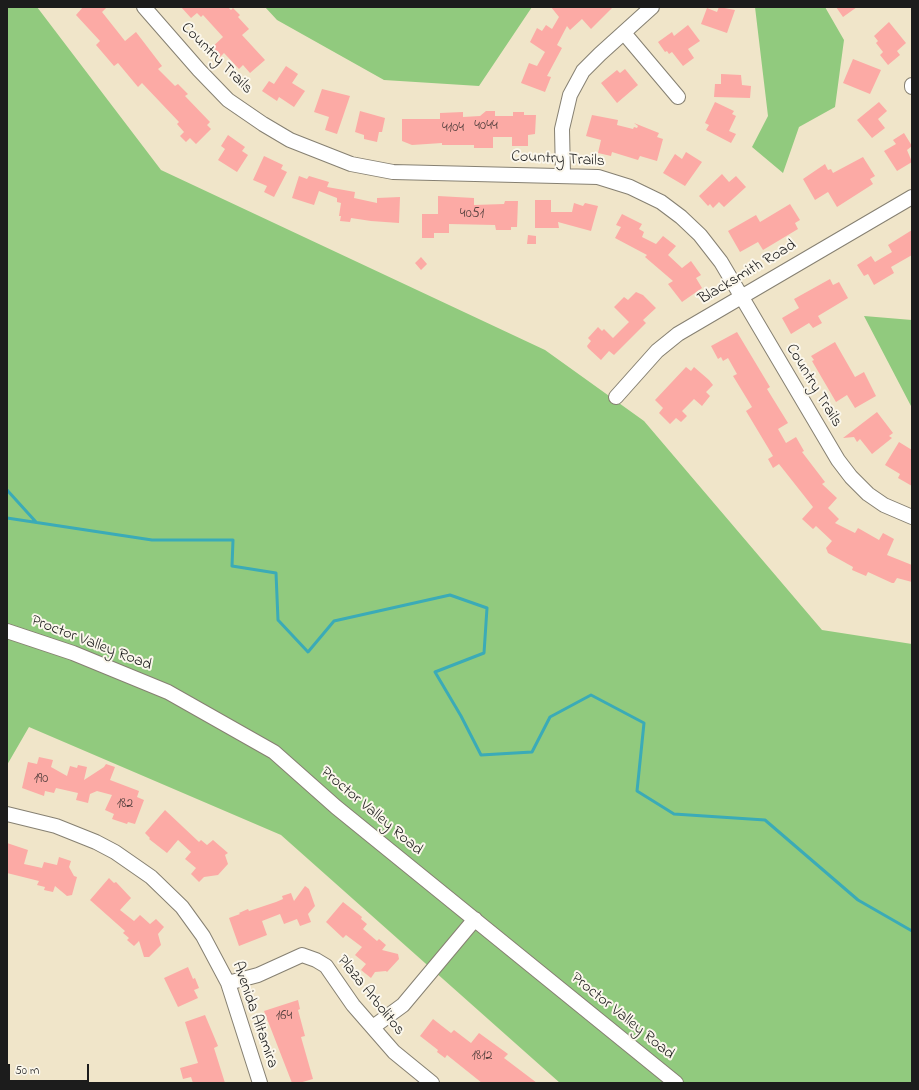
<!DOCTYPE html>
<style>
body{margin:0}
#map{position:relative;width:919px;height:1090px;overflow:hidden;background:#f0e5c9;font-family:"Indie Flower",sans-serif}
canvas{display:block}
.frame{position:absolute;inset:0;border:8px solid #1c1c1c;pointer-events:none}
.scale{position:absolute;left:8px;top:1064px;width:81px;height:18px;box-sizing:border-box;border:2px solid #1c1c1c;border-top:0;padding-left:5px;font-size:12px;line-height:14px;white-space:nowrap;color:#1c1c1c;-webkit-text-stroke:3px #fbf7ec;paint-order:stroke}
</style>
<div id="map">
<canvas width="919" height="1090"></canvas>
<div class="frame"></div>
<div class="scale">50 m</div>
</div>
<script>
const ctx = document.querySelector('canvas').getContext('2d');
ctx.lineJoin = 'round';
function fillPath(path, color) {
  ctx.fillStyle = color;
  ctx.fill(path, 'evenodd');
}
function poly(rows) {
  const path = new Path2D();
  for (const r of rows) {
    path.moveTo(r[0], r[1]);
    for (let i = 2; i < r.length; i += 2) path.lineTo(r[i], r[i + 1]);
  }
  return path;
}
function trace(path, color, width, dash) {
  ctx.strokeStyle = color;
  ctx.lineWidth = width;
  ctx.lineCap = dash ? 'butt' : 'round';
  ctx.setLineDash(dash || []);
  ctx.stroke(path);
}
function write(font, color, halo, rows, align = 'center') {
  ctx.font = font + ' "Indie Flower",sans-serif';
  ctx.lineWidth = 4;
  ctx.setLineDash([]);
  ctx.textBaseline = 'middle';
  ctx.strokeStyle = halo;
  ctx.fillStyle = color;
  for (const [text, x, y, turn = 0] of rows) {
    ctx.save();
    ctx.translate(x, y);
    ctx.rotate((+turn || 0) * Math.PI / 180);
    ctx.textAlign = isNaN(turn) ? turn : align;
    if (halo) ctx.strokeText(text, 0, 0);
    ctx.fillText(text, 0, 0);
    ctx.restore();
  }
}
const green = poly([
 [7,7,37,7,161,170,545,350,644,421,822,630,912,644,912,1083,560,1083,281,835,29,727,7,765],
 [265,7,532,7,479,86,384,80,277,20],
 [755,7,825,7,844,40,835,107,799,127,783,173,752,147,768,116],
 [864,316,912,320,912,407,911,406]
]);
const stream = poly([
 [7,490,36,522],
 [7,518,152,540,233,540,232,566,276,573,278,620,308,652,334,621,450,595,487,608,484,653,435,672,461,716,481,755,532,752,550,717,591,695,644,723,637,791,674,814,765,820,858,900,912,931]
]);
const building = poly([
 [83,7,107,7,102,12,125,41,136,32,162,66,158,69,175,86,178,84,188,94,185,96,210,122,207,125,211,129,196,144,190,138,186,142,180,136,184,132,177,124,179,122,142,83,138,87,118,63,114,66,96,45,100,41,76,15],
 [181,7,228,7,231,10,233,8,240,15,238,17,249,29,242,35,265,60,250,73,243,65,239,69,224,53,219,58,210,49,223,37,203,15,201,17,197,13,191,18],
 [551,7,613,7,591,29,582,19,570,30,567,26,557,45,562,48,547,76,551,77,545,92,521,83,529,63,537,66,545,52,530,42,537,28,542,31,546,25,552,29,559,17],
 [719,7,735,10,727,33,701,24,707,8,717,12],
 [836,7,857,7,843,17],
 [889,22,906,43,897,51,900,55,888,65,880,55,883,52,876,43,878,41,874,36],
 [688,25,700,41,688,49,694,58,683,66,672,52,669,54,667,51,665,52,658,42,672,32,674,36],
 [853,59,881,70,870,94,843,83],
 [286,66,298,74,292,83,305,91,294,107,279,97,277,101,262,91,269,81,274,84],
 [625,69,638,85,617,103,601,83,617,70,620,73],
 [721,74,741,75,742,85,751,86,750,98,714,97,715,84,721,84],
 [322,89,350,96,337,134,325,130,329,117,314,112],
 [715,102,734,111,732,114,736,116,729,131,736,134,731,143,706,130,709,125,705,123],
 [879,102,887,111,878,119,885,128,872,138,857,120],
 [360,111,385,118,382,132,379,132,377,142,364,139,364,135,355,132],
 [486,111,495,111,495,116,513,116,513,112,524,112,524,115,536,115,535,134,528,135,528,146,512,146,512,137,493,137,493,148,474,148,474,145,442,145,442,143,412,145,402,141,402,119,440,119,440,113,463,112,463,117,480,116],
 [592,115,618,120,617,125,633,129,634,127,637,128,638,126,634,123,659,133,657,137,663,139,657,161,640,156,638,160,612,152,611,156,598,153,601,140,586,136],
 [904,133,912,146,907,150,912,162,897,171,884,151,896,144,893,140],
 [228,135,245,147,242,151,248,155,237,172,218,160,225,149,221,146],
 [686,152,702,162,685,186,663,173,675,154,682,159],
 [264,156,283,165,281,169,287,172,274,197,264,192,267,186,253,180],
 [863,157,875,176,870,179,873,184,837,207,828,192,815,200,803,179,825,164,828,170,831,169,833,173],
 [722,174,729,182,736,176,746,187,724,207,719,202,713,208,710,204,708,206,699,196],
 [299,176,307,179,309,176,329,182,327,187,355,192,354,198,377,203,377,198,400,197,399,223,371,221,351,218,350,222,340,221,341,216,339,216,341,203,337,202,337,198,319,191,314,205,292,198],
 [438,196,474,198,474,205,504,204,505,201,518,201,517,227,511,227,511,230,496,230,495,225,449,224,449,233,434,233,434,238,422,238,422,214,438,214],
 [535,200,551,200,551,212,572,212,574,203,583,206,585,203,598,206,591,231,558,222,559,228,535,228],
 [790,204,800,220,795,223,798,229,763,250,758,242,740,252,728,231,756,215,760,222],
 [622,214,642,224,639,229,644,232,642,237,656,244,663,236,676,246,668,255,682,268,691,261,701,275,696,278,702,288,682,302,668,284,673,281,645,257,647,255,615,238,621,227,616,225],
 [912,230,912,255,891,267,894,273,874,285,868,274,864,276,857,265,871,256,875,262,892,252,888,245],
 [528,235,536,236,536,244,527,244],
 [421,257,427,264,421,270,415,263],
 [830,279,833,285,839,282,848,298,818,316,822,323,813,328,809,323,791,334,782,318,799,308,794,299],
 [636,292,643,295,656,308,643,320,646,323,614,355,609,351,601,360,588,348,587,346,591,341,588,338,598,327,602,331,604,329,613,338,629,322,614,307,624,297,628,300],
 [737,332,770,387,767,389,788,423,778,429,786,443,796,437,804,451,802,452,825,482,822,484,837,498,828,508,839,519,835,523,855,533,858,528,879,540,883,533,894,539,887,555,912,565,912,582,897,578,894,583,892,583,868,572,866,576,852,570,853,567,828,553,826,548,832,541,816,526,813,529,802,519,813,507,779,464,773,468,768,459,773,456,746,411,752,407,733,376,737,374,728,358,723,361,721,357,718,359,711,346],
 [835,342,855,377,864,372,876,396,855,408,847,395,836,402,812,361,814,360,811,356],
 [686,367,691,371,694,367,709,380,713,385,706,392,710,396,702,406,694,399,682,411,687,416,681,422,676,418,670,424,659,413,663,408,655,400],
 [877,412,893,433,889,436,892,438,872,454,860,439,857,442,854,437,843,438],
 [899,442,912,450,912,486,898,478,900,474,885,465],
 [39,757,53,760,51,767,67,776,70,766,77,768,78,765,87,767,84,780,104,767,106,764,115,767,110,780,139,791,137,797,144,800,135,824,128,822,127,824,112,819,114,814,105,810,112,795,97,791,90,794,88,803,76,800,78,793,56,788,54,793,45,791,44,796,22,788,28,762,37,764],
 [165,810,199,842,201,840,207,845,213,840,228,853,225,855,228,864,218,875,204,877,199,882,191,874,196,868,185,859,191,852,178,840,167,853,149,839,150,838,145,833],
 [7,843,28,850,24,864,42,868,44,862,57,865,59,857,71,861,69,867,74,876,77,877,72,895,67,896,55,886,53,892,44,890,45,887,37,885,39,881,7,873],
 [109,878,114,883,116,882,131,898,120,910,134,921,140,915,150,924,156,919,164,927,158,934,161,945,149,957,144,957,139,941,134,946,127,940,129,938,123,933,125,931,90,900],
 [305,886,309,889,315,906,308,914,311,922,300,926,297,919,284,924,280,914,262,921,267,935,239,946,229,918,240,914,239,913,248,909,249,911,276,902,283,899,282,896,291,893,294,901],
 [343,902,362,917,361,919,367,924,363,929,377,941,379,939,386,945,382,950,398,954,399,959,387,972,386,971,375,972,371,978,361,970,366,964,355,955,362,947,346,935,343,938,326,922],
 [188,967,193,979,195,978,199,988,194,990,198,998,178,1007,164,978],
 [298,1000,300,1009,298,1010,305,1036,301,1037,313,1079,299,1083,292,1083,264,1011],
 [205,1015,218,1046,214,1048,225,1083,193,1083,191,1077,183,1079,180,1068,198,1063,185,1022],
 [433,1019,451,1033,454,1030,471,1043,479,1033,508,1054,504,1058,537,1083,482,1083,447,1055,445,1058,437,1052,438,1050,420,1036]
]);
const minor = poly([
 [144,7,199,70,228,100,263,124,290,140,351,164,393,172,598,177,630,187,661,202,681,217,700,235,721,262,838,460,851,477,868,494,884,505,912,517],
 [624,33,678,97],
 [912,85,912,87],
 [563,175,562,129,570,95,583,71,600,54,652,7],
 [616,397,657,351,678,334,912,197],
 [7,631,73,653,168,692,274,752,336,807,676,1083],
 [7,814,56,826,96,842,115,852,151,877,182,907,203,936,228,983,260,1083],
 [228,983,258,975,302,955,316,960,326,966,353,1005,394,1052,432,1083],
 [373,1027,403,1005,475,919]
]);
const numberNames = [
 ["4044",486,127],
 ["4104",453,129],
 ["4051",472,215],
 ["190",41,780],
 ["182",125,805],
 ["164",284,1017],
 ["1812",482,1057]
];
const streetNames = [
 ["Country Trails",216,59,45],
 ["Country Trails",558,160,3],
 ["Blacksmith Road",748,273,-31],
 ["Country Trails",813,386,59],
 ["Proctor Valley Road",91,644,21],
 ["Proctor Valley Road",371,812,40],
 ["Plaza Arbolitos",370,996,51],
 ["Avenida Altamira",254,1015,71],
 ["Proctor Valley Road",622,1017,39]
];
fillPath(green, '#91ca7e');
trace(stream, '#3babb7', 3);
fillPath(building, '#fcaaa5');
trace(minor, '#868072', 16);
trace(minor, '#fff', 14);
write('14px', '#54403e', null, numberNames);
write('16px', '#1c1c1c', '#fbf7ec', streetNames);
</script>
